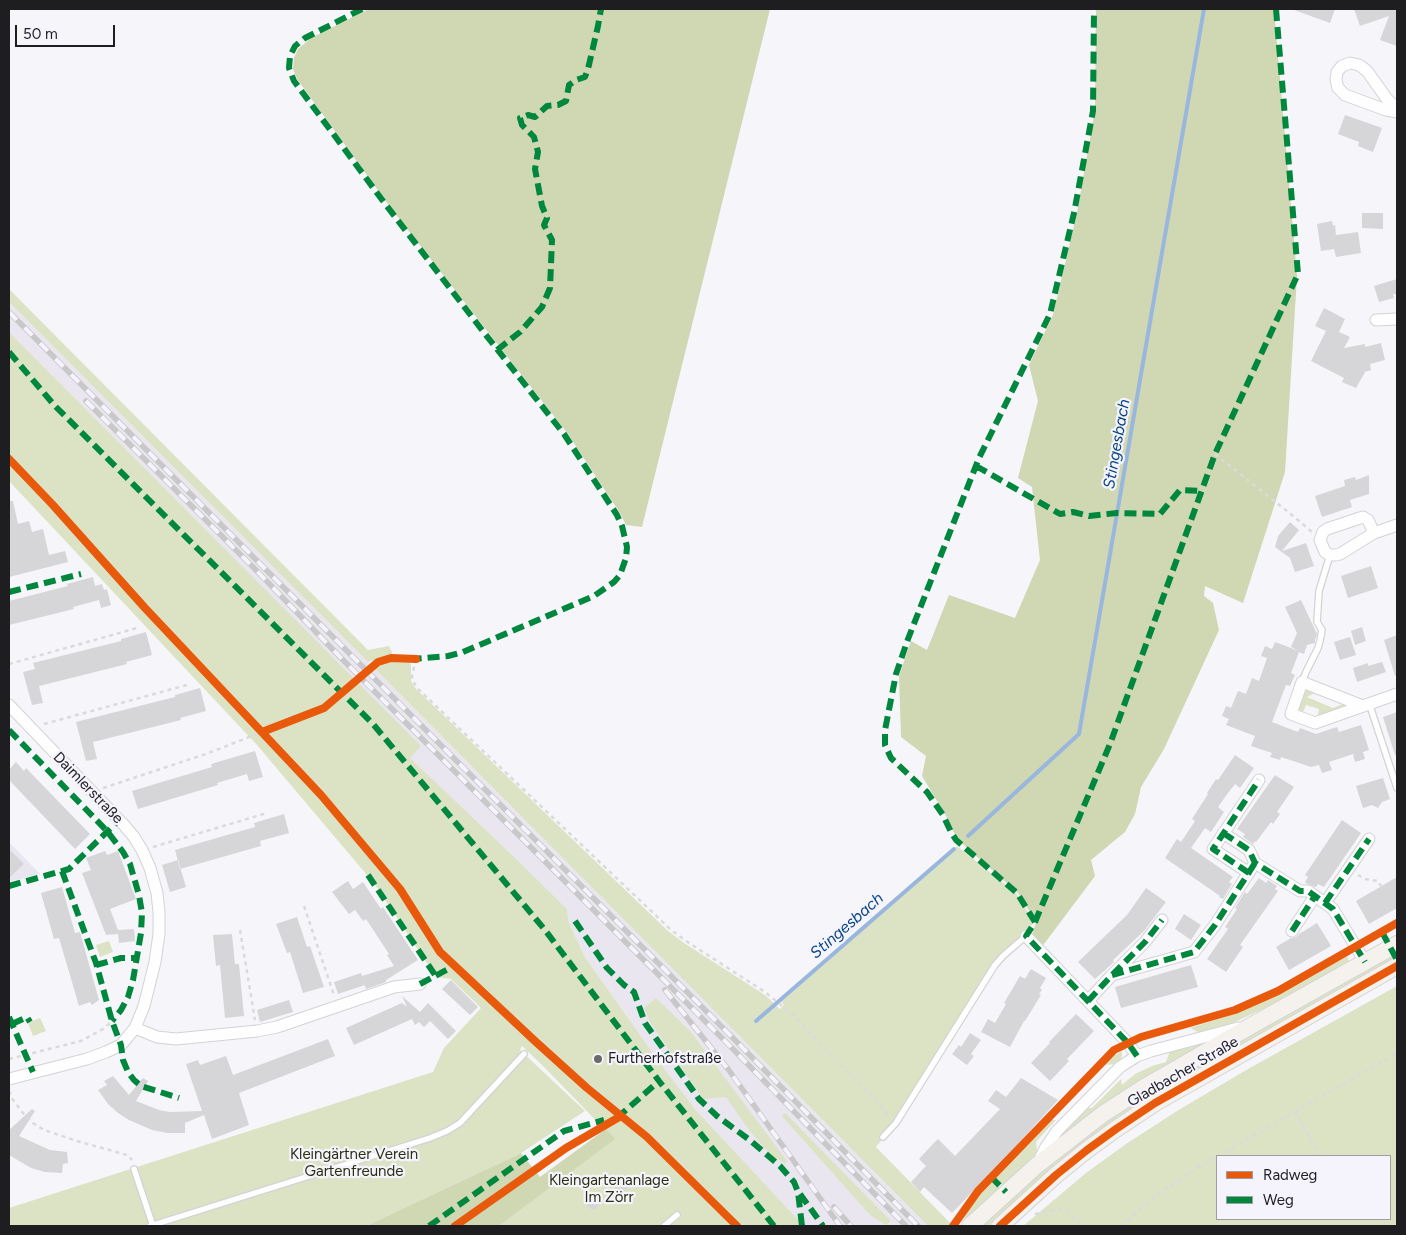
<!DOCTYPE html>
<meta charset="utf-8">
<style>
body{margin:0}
#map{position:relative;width:1406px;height:1235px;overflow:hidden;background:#f6f5f9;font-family:Figtree,sans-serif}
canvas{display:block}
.frame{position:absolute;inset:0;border:10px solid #1e1d20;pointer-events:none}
.legend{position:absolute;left:1216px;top:1155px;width:175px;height:65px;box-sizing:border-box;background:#f5f3fb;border:1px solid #9f9da3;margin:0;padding:6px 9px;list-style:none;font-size:15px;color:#1e1d20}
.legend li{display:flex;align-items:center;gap:10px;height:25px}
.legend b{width:25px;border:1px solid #9f9da3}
.scale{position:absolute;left:15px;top:25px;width:100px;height:22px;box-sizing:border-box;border:2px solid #1e1d20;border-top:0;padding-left:6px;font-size:15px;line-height:18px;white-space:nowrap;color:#1e1d20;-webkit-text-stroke:4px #f5f3fb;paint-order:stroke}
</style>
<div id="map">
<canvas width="1406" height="1235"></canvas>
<div class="frame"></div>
<ul class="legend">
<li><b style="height:6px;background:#e8590c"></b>Radweg</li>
<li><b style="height:6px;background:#00873e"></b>Weg</li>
</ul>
<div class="scale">50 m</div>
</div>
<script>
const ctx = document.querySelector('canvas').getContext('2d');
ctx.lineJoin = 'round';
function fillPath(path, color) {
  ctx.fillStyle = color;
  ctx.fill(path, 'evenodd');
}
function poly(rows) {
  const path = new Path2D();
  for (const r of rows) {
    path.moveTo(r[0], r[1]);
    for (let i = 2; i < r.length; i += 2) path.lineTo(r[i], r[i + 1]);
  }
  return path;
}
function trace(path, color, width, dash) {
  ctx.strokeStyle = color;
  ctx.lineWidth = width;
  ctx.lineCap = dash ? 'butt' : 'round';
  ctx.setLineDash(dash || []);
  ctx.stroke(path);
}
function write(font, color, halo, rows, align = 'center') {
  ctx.font = font + ' Figtree,sans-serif';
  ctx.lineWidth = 4.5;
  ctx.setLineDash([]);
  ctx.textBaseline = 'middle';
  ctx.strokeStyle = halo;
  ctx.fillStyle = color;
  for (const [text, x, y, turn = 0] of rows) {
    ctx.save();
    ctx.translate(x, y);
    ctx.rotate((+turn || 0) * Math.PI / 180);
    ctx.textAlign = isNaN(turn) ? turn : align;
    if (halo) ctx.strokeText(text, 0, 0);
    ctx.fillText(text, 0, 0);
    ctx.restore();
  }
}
const built = poly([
 [9,302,368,662,928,1226,804,1226,695,1109,657,1059,585,957,569,923,567,909,409,758,420,746,9,332],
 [9,842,40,874,9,882]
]);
const green = poly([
 [9,289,368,650,389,646,392,652,391,656,368,662,9,302],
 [9,332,421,746,410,758,516,859,567,909,569,923,585,957,657,1059,695,1109,804,1226,499,1226,614,1139,542,1065,522,1046,520,1050,585,1111,521,1153,366,1226,9,1226,9,1208,433,1072,444,1048,481,1008,451,979,436,977,368,874,367,875,257,745,9,481],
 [392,661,408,661,411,665,411,681,416,689,668,931,684,943,765,995,780,1009,784,1005,781,1002,957,846,1016,893,1034,922,1024,936,1002,955,883,1138,876,1147,952,1225,950,1226,928,1226,375,669,385,662],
 [1308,690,1317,692,1307,697,1333,708,1345,703,1347,706,1317,718,1319,709,1306,705,1303,712,1300,711,1299,709,1305,692],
 [109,941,113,952,100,957,96,945],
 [1397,949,1397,960,1247,1042,1014,1202,989,1226,981,1226,1050,1163,1115,1115,1158,1087],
 [1347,956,1349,961,1280,1001,1235,1022,1202,1034,1190,1028,1237,1013,1278,995],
 [1397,986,1397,1226,1023,1226,1086,1173,1126,1144,1177,1111,1248,1069],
 [1217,1156,1390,1156,1390,1219,1217,1219],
 [656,998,690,1031,787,1161,785,1164,769,1153,749,1130,726,1097,703,1099,650,1022,644,1008],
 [40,1018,46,1031,33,1036,28,1023],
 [1213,1039,1094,1111,1061,1135,1060,1134,1084,1108,1092,1108,1121,1079,1122,1085,1135,1074,1152,1066,1166,1062,1170,1051],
 [1122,1051,1122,1056,1117,1064,1103,1065,1110,1058],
 [785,1113,891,1221,886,1225,871,1216,782,1116],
 [1050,1120,1056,1120,1036,1142,1037,1151,1034,1156,1003,1186,995,1178,1003,1168],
 [992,1181,1000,1189,968,1219,965,1217,975,1200]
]);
const forest = poly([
 [369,9,770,9,642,527,626,525,620,513,568,434,393,211,297,79,293,69,294,58,298,49,311,38],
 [1096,9,1274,9,1297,276,1285,472,1243,603,1205,586,1204,596,1213,603,1219,630,1164,749,1141,787,1135,814,1125,832,1091,860,1095,876,1041,948,1031,939,1036,922,1018,893,957,839,945,814,922,776,926,756,901,737,899,676,911,641,927,650,949,595,1015,618,1040,560,1032,487,1018,478,1038,401,1029,365,1053,315,1077,213,1095,110],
 [606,1129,615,1139,499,1226,366,1226,521,1153,540,1177]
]);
const stream = poly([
 [968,836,1079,734,1204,9],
 [756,1021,954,849]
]);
const building = poly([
 [1294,9,1335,9,1330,23,1294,10],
 [1354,9,1397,9,1397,46,1380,40,1389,16,1360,26],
 [1345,115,1382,128,1373,152,1358,146,1359,142,1338,134],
 [1362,213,1383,213,1383,229,1362,228],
 [1332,221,1333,226,1335,225,1336,235,1358,232,1361,253,1336,257,1334,249,1321,251,1317,224],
 [1397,279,1397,294,1393,294,1394,298,1379,302,1374,286],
 [1324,308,1345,319,1339,332,1350,337,1344,348,1365,344,1365,347,1381,343,1385,360,1370,364,1371,370,1365,372,1356,388,1342,382,1344,378,1311,361,1326,331,1315,326],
 [1369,475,1369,494,1350,500,1352,507,1322,517,1315,496,1345,486,1344,480,1355,477,1356,480],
 [9,501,13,501,18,524,29,521,32,532,43,529,49,555,65,551,68,562,9,577],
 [1290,522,1299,530,1282,551,1306,543,1314,566,1295,572,1290,558,1275,547,1278,536],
 [1371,566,1378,588,1348,598,1341,576],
 [93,577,95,586,102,584,104,590,107,589,111,605,101,608,99,600,73,607,74,609,9,625,9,601,68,586,67,584],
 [1301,600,1317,634,1315,640,1315,643,1307,645,1304,654,1299,652,1291,673,1295,675,1290,686,1286,685,1272,722,1298,732,1300,728,1316,734,1337,727,1339,732,1361,725,1369,750,1363,752,1365,759,1355,762,1353,754,1329,762,1332,770,1322,773,1319,765,1311,767,1281,757,1280,760,1270,757,1272,753,1251,746,1255,736,1226,725,1229,719,1222,716,1226,706,1231,708,1238,691,1246,694,1252,678,1259,681,1267,658,1261,656,1265,646,1272,649,1275,642,1299,651,1291,647,1297,633,1285,607],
 [1362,627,1366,641,1355,645,1351,631],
 [146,632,152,655,126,662,127,664,39,686,43,703,32,705,23,672,35,669,33,663,121,641,121,639],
 [1397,635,1397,675,1395,676,1384,640],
 [1350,637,1356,655,1340,660,1334,642],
 [1382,662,1386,672,1357,682,1353,668,1368,663,1368,666],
 [200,688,206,711,180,718,181,720,93,742,97,759,86,761,76,722,175,697,175,695],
 [1397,712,1397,755,1395,755,1383,717],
 [255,751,263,777,249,781,247,774,217,783,218,785,138,809,132,791,212,767,211,764],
 [1235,755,1254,768,1240,788,1235,784,1228,793,1218,807,1224,812,1211,832,1205,828,1191,848,1233,877,1229,882,1232,884,1223,899,1219,897,1220,896,1165,858,1177,839,1181,842,1195,821,1192,819,1208,794,1207,793,1216,779,1218,780],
 [16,762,24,771,26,768,90,834,75,849,9,780,9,770],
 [1275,775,1294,787,1277,812,1280,814,1273,824,1271,822,1256,842,1255,841,1253,844,1243,837,1245,834,1237,829],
 [1383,778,1390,799,1382,802,1378,808,1372,805,1363,808,1356,786],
 [284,814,289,833,260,841,261,846,180,869,175,850,255,827,254,823],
 [1342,820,1361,833,1324,887,1318,884,1316,887,1307,884,1305,882,1308,877,1305,875],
 [9,849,24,864,9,878],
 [105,851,107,855,118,851,136,899,110,909,118,930,134,929,135,941,119,943,118,934,106,935,82,873,91,870,86,858],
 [178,860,186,887,170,892,162,865],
 [1397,877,1397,908,1369,924,1356,901],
 [1259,878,1266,883,1268,880,1277,886,1275,889,1278,891,1240,945,1243,947,1226,972,1207,959,1228,929,1225,927,1237,909,1235,908,1245,892,1247,894],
 [348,881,353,889,363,882,381,909,383,907,418,960,386,980,386,982,366,989,362,976,394,966,387,955,389,954,366,919,363,921,355,910,349,914,332,892],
 [62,887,75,933,80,932,99,1000,92,1005,90,1002,79,1006,59,938,54,939,41,893],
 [1146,888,1166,902,1144,931,1113,960,1114,962,1095,979,1078,962,1127,915],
 [1184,914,1201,925,1191,940,1175,929],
 [297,917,307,947,310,946,324,987,303,993,290,952,287,953,276,924],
 [1317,923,1331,946,1289,970,1276,947,1291,938,1296,937,1299,934],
 [232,934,235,964,239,964,244,1016,225,1018,220,965,216,966,213,935],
 [1191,965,1198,987,1121,1008,1115,987],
 [1031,969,1046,978,1040,988,1042,990,1039,994,1041,995,1025,1021,1024,1021,1010,1047,981,1032,988,1019,995,1023,1006,1004,1004,1003,1020,976,1025,979],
 [361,973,365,985,338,994,334,982],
 [451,980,478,1007,470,1015,442,989],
 [402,996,420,1012,428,1003,456,1031,448,1039,430,1021,424,1027,419,1022,415,1025,412,1019,354,1045,346,1028,402,1003,407,1007],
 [289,1000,293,1012,260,1022,257,1010],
 [1076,1014,1094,1031,1067,1059,1069,1061,1050,1081,1031,1063,1050,1043,1049,1042],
 [970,1033,981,1040,971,1054,974,1056,967,1065,952,1054,959,1045,961,1047],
 [328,1039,335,1056,239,1093,249,1125,212,1139,204,1115,185,1123,185,1133,168,1133,152,1130,129,1120,118,1113,108,1104,98,1090,107,1085,104,1081,113,1076,129,1095,143,1078,148,1081,136,1101,159,1110,170,1112,202,1111,186,1064,198,1060,200,1065,226,1056,233,1075],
 [1021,1078,1058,1100,991,1173,952,1213,924,1187,920,1192,911,1182,926,1166,919,1159,930,1147,938,1139,955,1156,1000,1109,988,1101,996,1090,1006,1097],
 [32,1109,35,1111,19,1136,50,1150,67,1152,68,1163,63,1164,62,1173,45,1172,31,1168,9,1155,9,1130],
 [621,1174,631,1185,621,1194,611,1183],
 [596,1193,603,1201,595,1209,591,1209,586,1204]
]);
const path = poly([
 [1215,454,1292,515,1312,532],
 [416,659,412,676,413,681,417,688,670,929,686,941,765,992,793,1015,890,1116],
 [9,664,137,628],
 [44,724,187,685],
 [103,788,206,754,262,732],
 [153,847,267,813],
 [1358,875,1365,879,1378,881,1381,886],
 [304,906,334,995],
 [240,930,255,1020],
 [9,1059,81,1041,103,1029,112,1021],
 [9,1091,13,1100,23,1113,33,1123,44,1130,77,1141,127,1155,132,1160],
 [1295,1112,1320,1156],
 [1035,1214,1064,1208,1083,1226],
 [1121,1226,1161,1192,1191,1172,1397,1053]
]);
const service = poly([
 [1302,682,1306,672,1318,648,1320,641,1322,630,1317,622,1319,591,1330,555],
 [1369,703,1397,788],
 [883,1137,896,1123,995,965,1003,956,1026,936],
 [134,1169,153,1226],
 [150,1226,430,1138,447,1131,460,1123,524,1054],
 [664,1226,677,1215]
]);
const minor = poly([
 [1397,109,1387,99,1367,71,1359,65,1350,63,1342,66,1337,72,1336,80,1338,88,1345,95,1386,110,1397,112],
 [1376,320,1397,319],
 [1374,533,1368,520,1363,517,1327,529,1323,532,1320,540,1325,552,1330,555,1335,555,1340,554,1374,533,1397,525],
 [9,705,124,825,134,837,142,850,150,868,157,893,159,912,159,934,155,962,144,1006,135,1028,121,1045,106,1052,87,1059,9,1079],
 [1363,706,1302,682,1291,714,1315,723,1397,694],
 [1223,833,1249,850,1255,863,1300,891,1308,891,1333,909,1365,962],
 [1249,873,1213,849,1259,780],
 [1325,903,1369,839],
 [1292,931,1315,896],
 [1026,936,1128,1043,1137,1056],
 [1112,975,1194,952,1215,925,1255,863],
 [1088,1001,1112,975,1145,942,1162,920],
 [135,1028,157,1037,176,1039,257,1031,277,1027,394,987,420,984],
 [1038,1163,1046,1147,1057,1131,1120,1067,1137,1056,1151,1051,1238,1028]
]);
const secondary = poly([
 [970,1226,1036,1166,1103,1114,1143,1088,1256,1023,1397,944],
 [1000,1226,1056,1175,1087,1150,1116,1129,1155,1103,1397,966]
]);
const rail = poly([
 [9,312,735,1040,918,1226],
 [86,401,252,566,344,661,731,1047,906,1226],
 [665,990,728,1069,840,1226],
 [834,1207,851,1226]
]);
const quiet = poly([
 [362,9,305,38,295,46,290,56,289,68,294,81,383,201,482,330,564,434,617,515,622,526,627,547,626,558,620,575,614,582,594,596,463,652,448,656,413,659],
 [497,350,520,332,542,307,550,288,552,240,544,225,547,218,542,206,535,169,538,152,534,137,522,125,520,118,528,115,535,117,547,106,558,105,566,101,569,85,576,80,585,77,588,69,598,26,601,9],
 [9,352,55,406,373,724,545,930,659,1081,774,1226],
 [976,466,1060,514,1073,512,1089,516,1117,513,1160,514,1180,490,1201,491],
 [9,592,81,574],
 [9,730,107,831,123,852,130,864,139,895,142,913,141,933,133,980,128,997,121,1010,112,1021],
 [1223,833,1249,850,1255,863,1300,891,1308,891,1333,909,1365,962],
 [62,871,96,963,112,1021,121,1045,123,1060,128,1072,134,1080,141,1086,179,1098],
 [1249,873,1213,849,1259,780],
 [368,875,435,975],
 [9,886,69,869,119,820],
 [1325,903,1369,839],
 [575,921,607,968,624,985,634,992,645,1023,699,1099,717,1116,751,1141,780,1166,794,1182,798,1192,802,1226],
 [1035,922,1017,893,956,840,951,832,943,815,927,792,891,758,885,745,885,730,896,674,908,639,979,458,1050,314,1074,213,1093,111,1094,9],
 [1292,931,1315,896],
 [1382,932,1397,960],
 [96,965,121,958,137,958],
 [1112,975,1194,952,1215,925,1255,863],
 [420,984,454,966],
 [1088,1001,1112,975,1145,942,1162,920],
 [9,1017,33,1072],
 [12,1024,27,1017,30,1022],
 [1137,1056,1128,1043,1026,936,1035,922,1110,744,1215,454,1298,274,1276,9],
 [617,1118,659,1081],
 [991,1177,1006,1192],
 [800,1194,823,1226],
 [429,1226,564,1131,604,1120]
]);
const cycleway = poly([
 [9,459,52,504,145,608,321,795,400,889,440,952,536,1042,587,1088,647,1137,737,1226],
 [262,732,324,708,378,662,391,658,416,659],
 [455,1226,566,1148,621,1116],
 [953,1226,978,1191,1114,1050,1141,1037,1235,1010,1278,991,1397,923],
 [1000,1226,1056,1175,1087,1150,1116,1129,1155,1103,1397,966]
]);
const markers = [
 [598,1059,5,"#6a696c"]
];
const streetNames = [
 ["Daimlerstraße",88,788,46],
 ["Gladbacher Straße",1183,1072,-30]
];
const poiNames = [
 ["Furtherhofstraße",608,1059]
];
const parkNames = [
 ["Kleingärtner Verein",354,1155],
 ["Gartenfreunde",354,1172],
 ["Kleingartenanlage",609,1181],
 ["Im Zörr",609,1198]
];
const waterNames = [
 ["Stingesbach",1117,444,-80],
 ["Stingesbach",847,926,-41]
];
fillPath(built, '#e9e6ef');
fillPath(green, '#dce3c4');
fillPath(forest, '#cfd7b3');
trace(stream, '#99b7de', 4);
fillPath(building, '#d6d6d9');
trace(service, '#d3d3d6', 8);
trace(minor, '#d3d3d6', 13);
trace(secondary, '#d3d3d6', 18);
trace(path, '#dadadb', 2.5, [4, 4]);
trace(service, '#fefefe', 5.5);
trace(minor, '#fefefe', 11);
trace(secondary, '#f5f2ed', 16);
trace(rail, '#c8c8c9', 5.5);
trace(rail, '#f5f3fb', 4, [11]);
trace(quiet, '#00873e', 6, [12, 6]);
trace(cycleway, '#e8590c', 8);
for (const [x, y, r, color] of markers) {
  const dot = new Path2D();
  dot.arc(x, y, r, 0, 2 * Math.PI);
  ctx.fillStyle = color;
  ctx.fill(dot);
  trace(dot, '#f5f3fb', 2);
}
write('15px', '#1e1d20', '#f5f3fb', streetNames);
write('15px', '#1e1d20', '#f5f3fb', poiNames, 'left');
write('15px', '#292f10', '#f5f3fb', parkNames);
write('italic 16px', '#064585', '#f5f3fb', waterNames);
</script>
